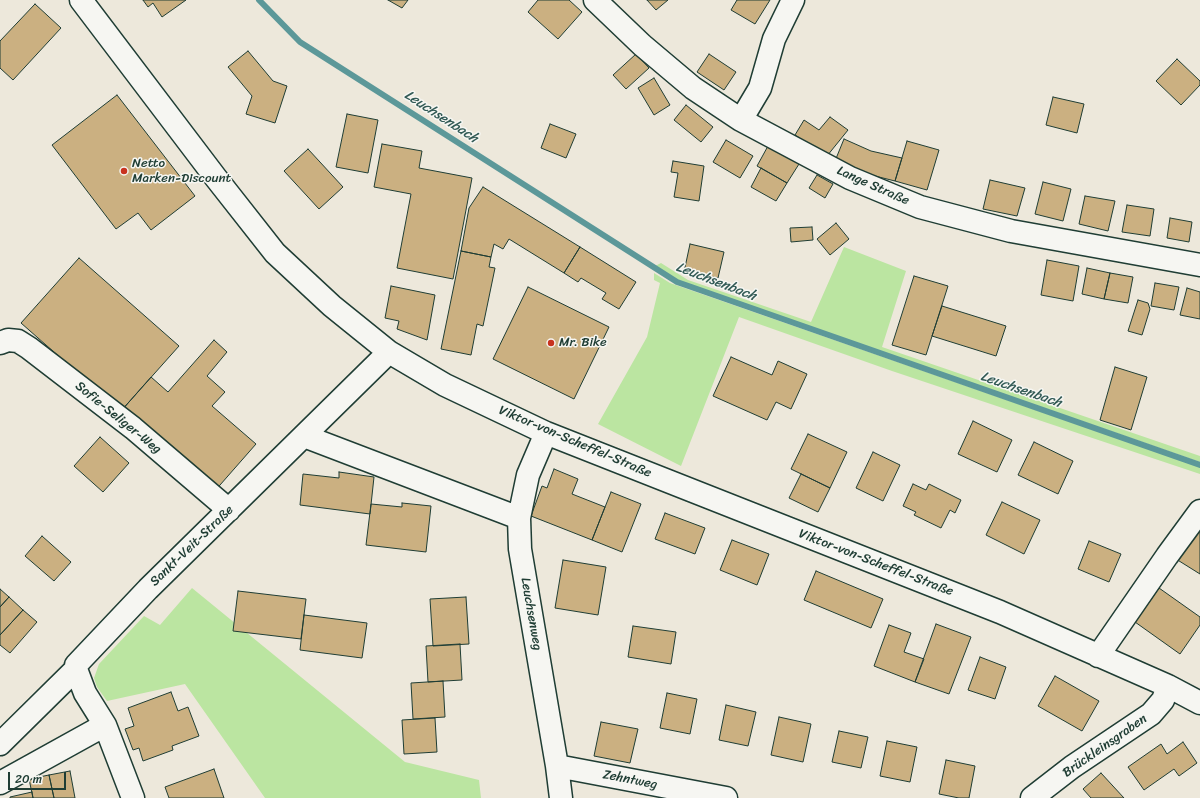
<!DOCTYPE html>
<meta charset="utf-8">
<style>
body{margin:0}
#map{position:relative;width:1200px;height:798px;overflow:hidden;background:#ede8db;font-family:Sriracha,sans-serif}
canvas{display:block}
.scale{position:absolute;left:8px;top:772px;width:58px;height:18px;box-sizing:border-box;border:2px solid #1f3d34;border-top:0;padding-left:5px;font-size:12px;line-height:14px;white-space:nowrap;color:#1f3d34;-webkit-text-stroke:3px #f6f6f2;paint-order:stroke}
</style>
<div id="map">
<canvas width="1200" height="798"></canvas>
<div class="scale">20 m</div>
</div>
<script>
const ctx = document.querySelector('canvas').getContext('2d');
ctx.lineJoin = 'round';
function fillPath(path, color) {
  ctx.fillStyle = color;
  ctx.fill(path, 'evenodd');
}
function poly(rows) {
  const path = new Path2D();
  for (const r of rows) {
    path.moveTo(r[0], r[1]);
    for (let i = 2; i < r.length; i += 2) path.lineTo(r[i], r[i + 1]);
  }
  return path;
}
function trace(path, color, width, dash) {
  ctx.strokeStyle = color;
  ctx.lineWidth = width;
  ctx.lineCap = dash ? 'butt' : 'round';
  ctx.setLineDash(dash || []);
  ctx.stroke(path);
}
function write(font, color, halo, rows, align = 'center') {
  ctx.font = font + ' Sriracha,sans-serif';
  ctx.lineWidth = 3;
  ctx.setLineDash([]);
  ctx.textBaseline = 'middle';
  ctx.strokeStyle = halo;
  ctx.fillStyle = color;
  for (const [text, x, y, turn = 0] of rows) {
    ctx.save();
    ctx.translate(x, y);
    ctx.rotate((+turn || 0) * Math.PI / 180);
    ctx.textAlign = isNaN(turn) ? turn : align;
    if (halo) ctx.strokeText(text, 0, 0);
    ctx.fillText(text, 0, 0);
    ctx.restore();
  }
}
const green = poly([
 [844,247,906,271,882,347,1200,456,1200,462,678,281,655,266,661,263,688,280,811,322],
 [654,273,670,283,1200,467,1200,474,892,371,739,317,681,466,598,424,647,337,660,283,654,280],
 [192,588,405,762,479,780,481,798,265,798,185,684,107,701,97,687,94,678,99,664,144,616,160,625]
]);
const stream = poly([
 [259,0,300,42,677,282,1200,465]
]);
const building = poly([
 [143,0,186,0,162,17,153,3,148,7,143,0],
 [388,0,408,0,402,8,388,0],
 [538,0,569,0,582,12,558,39,528,12,538,0],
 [647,0,668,0,656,10,647,0],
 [737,0,770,0,755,24,731,10,737,0],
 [35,4,61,28,13,80,0,68,0,41,35,4],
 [248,51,273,81,287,86,275,123,246,114,252,96,228,67,248,51],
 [636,54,649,68,626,89,613,75,636,54],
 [709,54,736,72,724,90,697,72,709,54],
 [1177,59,1200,81,1200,85,1181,105,1156,81,1177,59],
 [654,78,670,105,654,115,638,88,654,78],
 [117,95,195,196,151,230,138,213,116,229,52,145,117,95],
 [1053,97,1084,104,1077,133,1046,125,1053,97],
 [686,105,713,127,701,142,674,120,686,105],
 [347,114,378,120,368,173,336,167,347,114],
 [830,117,848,130,827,156,795,135,804,120,819,130,830,117],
 [550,124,576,134,566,158,541,148,550,124],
 [844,139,871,151,902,158,895,181,871,175,835,161,844,139],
 [726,140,753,156,740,178,713,162,726,140],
 [907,141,939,150,927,190,895,181,907,141],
 [382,144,422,151,419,168,472,178,453,279,397,268,411,194,374,187,382,144],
 [768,146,799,164,787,183,757,166,768,146],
 [308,149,343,187,319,209,284,171,308,149],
 [673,161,704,166,699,201,674,197,678,173,671,172,673,161],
 [761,168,787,183,776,201,751,187,761,168],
 [817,175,833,184,825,198,809,188,817,175],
 [990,180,1025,188,1017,216,983,209,990,180],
 [1043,182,1071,189,1063,221,1035,214,1043,182],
 [483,187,580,247,564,273,509,239,503,249,494,244,491,257,461,251,469,208,483,187],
 [1085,196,1115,201,1108,231,1079,224,1085,196],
 [1127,205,1154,209,1150,236,1122,232,1127,205],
 [1170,218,1192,222,1189,242,1167,238,1170,218],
 [836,223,849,239,830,255,817,239,836,223],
 [812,227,813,240,791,242,790,228,812,227],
 [690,244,724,252,718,278,684,272,690,244],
 [580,247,636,282,619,309,602,299,606,293,581,278,578,282,564,273,580,247],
 [461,251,491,257,489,267,495,268,483,326,477,324,471,355,441,349,461,251],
 [79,258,179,346,121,411,21,323,79,258],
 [1047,260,1079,266,1073,301,1041,295,1047,260],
 [1087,268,1110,273,1104,299,1082,294,1087,268],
 [1110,273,1133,277,1128,303,1104,299,1110,273],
 [914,276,948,286,926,355,892,345,914,276],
 [1155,283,1179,287,1174,310,1151,306,1155,283],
 [391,286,435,295,427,340,397,329,399,321,385,318,391,286],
 [528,287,609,327,574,399,493,359,528,287],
 [1187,288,1200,292,1200,319,1180,315,1187,288],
 [1138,300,1148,303,1150,309,1142,335,1128,331,1138,300],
 [942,306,1006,326,996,356,932,336,942,306],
 [214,340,227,352,207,376,225,392,212,406,256,444,213,493,121,411,151,377,168,392,214,340],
 [731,357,772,375,778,361,807,374,791,409,776,402,767,420,713,396,731,357],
 [1115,367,1147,377,1131,430,1100,420,1115,367],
 [973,421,1012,440,997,472,958,454,973,421],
 [808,434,847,452,830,488,791,469,808,434],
 [100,437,129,463,103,492,74,466,100,437],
 [1034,442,1073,461,1058,494,1018,475,1034,442],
 [873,452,900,465,883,501,856,488,873,452],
 [554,469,578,479,572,494,605,507,592,540,531,516,542,486,547,488,554,469],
 [339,472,374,477,370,514,300,505,303,474,339,478,339,472],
 [801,474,830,488,818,512,789,498,801,474],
 [913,484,926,490,929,484,961,500,955,513,950,510,941,528,914,515,916,512,903,506,913,484],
 [611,492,641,504,622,552,592,540,611,492],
 [1002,502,1040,520,1024,554,986,535,1002,502],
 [402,503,431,506,426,552,366,545,371,504,402,507,402,503],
 [665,513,705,528,695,554,655,539,665,513],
 [1200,525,1200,574,1176,559,1200,525],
 [42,536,71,562,54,581,25,556,42,536],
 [732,540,769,554,757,585,720,570,732,540],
 [1089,541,1121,554,1109,582,1078,569,1089,541],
 [563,560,606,567,598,615,555,608,563,560],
 [816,571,883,599,871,628,804,600,816,571],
 [1159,588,1200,617,1200,625,1180,654,1135,622,1159,588],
 [0,589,9,597,0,607,0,589],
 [238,591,306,599,301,639,233,631,238,591],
 [9,597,23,610,0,635,0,607,9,597],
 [466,597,469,644,433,646,430,599,466,597],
 [23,610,37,622,10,653,0,645,0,635,23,610],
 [304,615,367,623,362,658,300,650,304,615],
 [936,624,971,637,949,694,915,682,936,624],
 [889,625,911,633,904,652,924,659,915,682,874,666,889,625],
 [633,626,676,632,671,664,628,657,633,626],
 [460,644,462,680,428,682,426,646,460,644],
 [980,657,1006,667,995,699,968,690,980,657],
 [1055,676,1099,701,1082,731,1038,706,1055,676],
 [443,681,445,717,413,719,411,683,443,681],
 [171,692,178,711,188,707,199,736,172,746,173,750,143,761,139,748,133,750,125,729,134,726,128,708,171,692],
 [667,693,697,699,690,734,660,728,667,693],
 [726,705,756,712,748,746,719,740,726,705],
 [779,717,811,724,803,762,771,755,779,717],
 [435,718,437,752,404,754,402,720,435,718],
 [601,722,638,729,630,763,594,756,601,722],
 [839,731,868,737,861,768,832,762,839,731],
 [887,741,917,747,910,782,880,776,887,741],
 [1183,742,1197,763,1179,776,1174,769,1144,790,1128,767,1161,744,1167,754,1183,742],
 [946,760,975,766,969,798,959,798,939,794,946,760],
 [214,769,224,798,169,798,165,787,214,769],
 [70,771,75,798,54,798,49,775,70,771],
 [1101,773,1124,798,1091,798,1083,789,1101,773],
 [49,775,54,798,33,798,29,779,49,775],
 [32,792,33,798,10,798,10,797,32,792]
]);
const minor = poly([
 [81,0,216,178,275,253,332,306,389,352,445,385,546,433,1000,612,1168,686,1200,703],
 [595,0,642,45,693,88,741,120,850,178,920,207,1011,231,1200,265],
 [741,120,760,88,774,39,793,0],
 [0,343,8,340,18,341,29,348,133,428,229,510],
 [546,433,528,475,519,518,520,549,557,766,561,798],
 [304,436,519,518],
 [1098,656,1167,556,1200,511],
 [76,669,85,693,105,725,133,798],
 [0,744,76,669,76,665,148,589,389,352],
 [557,766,726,798],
 [0,783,105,725],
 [1032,798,1072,767,1151,714,1163,700,1168,686]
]);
const markers = [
 [124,171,4,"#c8321e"],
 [551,343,4,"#c8321e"]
];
const poiNames = [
 ["Netto",132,164],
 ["Marken-Discount",132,179],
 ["Mr. Bike",559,343]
];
const streetNames = [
 ["Lange Straße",873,186,24],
 ["Sofie-Seliger-Weg",118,418,39],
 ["Viktor-von-Scheffel-Straße",575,442,23],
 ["Sankt-Veit-Straße",192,546,-44],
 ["Viktor-von-Scheffel-Straße",876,563,21],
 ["Leuchsenweg",531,614,80],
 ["Brückleinsgraben",1105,746,-35],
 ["Zehntweg",630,780,11]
];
const waterNames = [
 ["Leuchsenbach",441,117,33],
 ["Leuchsenbach",716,282,21],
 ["Leuchsenbach",1021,390,19]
];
fillPath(green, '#bbe5a1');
trace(stream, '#5c9899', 6);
fillPath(building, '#cbb081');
trace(building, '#1f3d34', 1);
trace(minor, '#1f3d34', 25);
trace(minor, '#f6f6f2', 22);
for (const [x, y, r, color] of markers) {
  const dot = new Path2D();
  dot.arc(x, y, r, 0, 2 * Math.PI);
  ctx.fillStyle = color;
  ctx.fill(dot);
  trace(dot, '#f6f6f2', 1.5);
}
write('13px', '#1f3d34', '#f6f6f2', poiNames, 'left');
write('13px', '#1f3d34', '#f6f6f2', streetNames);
write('italic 14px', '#335b56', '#f6f6f2', waterNames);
</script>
